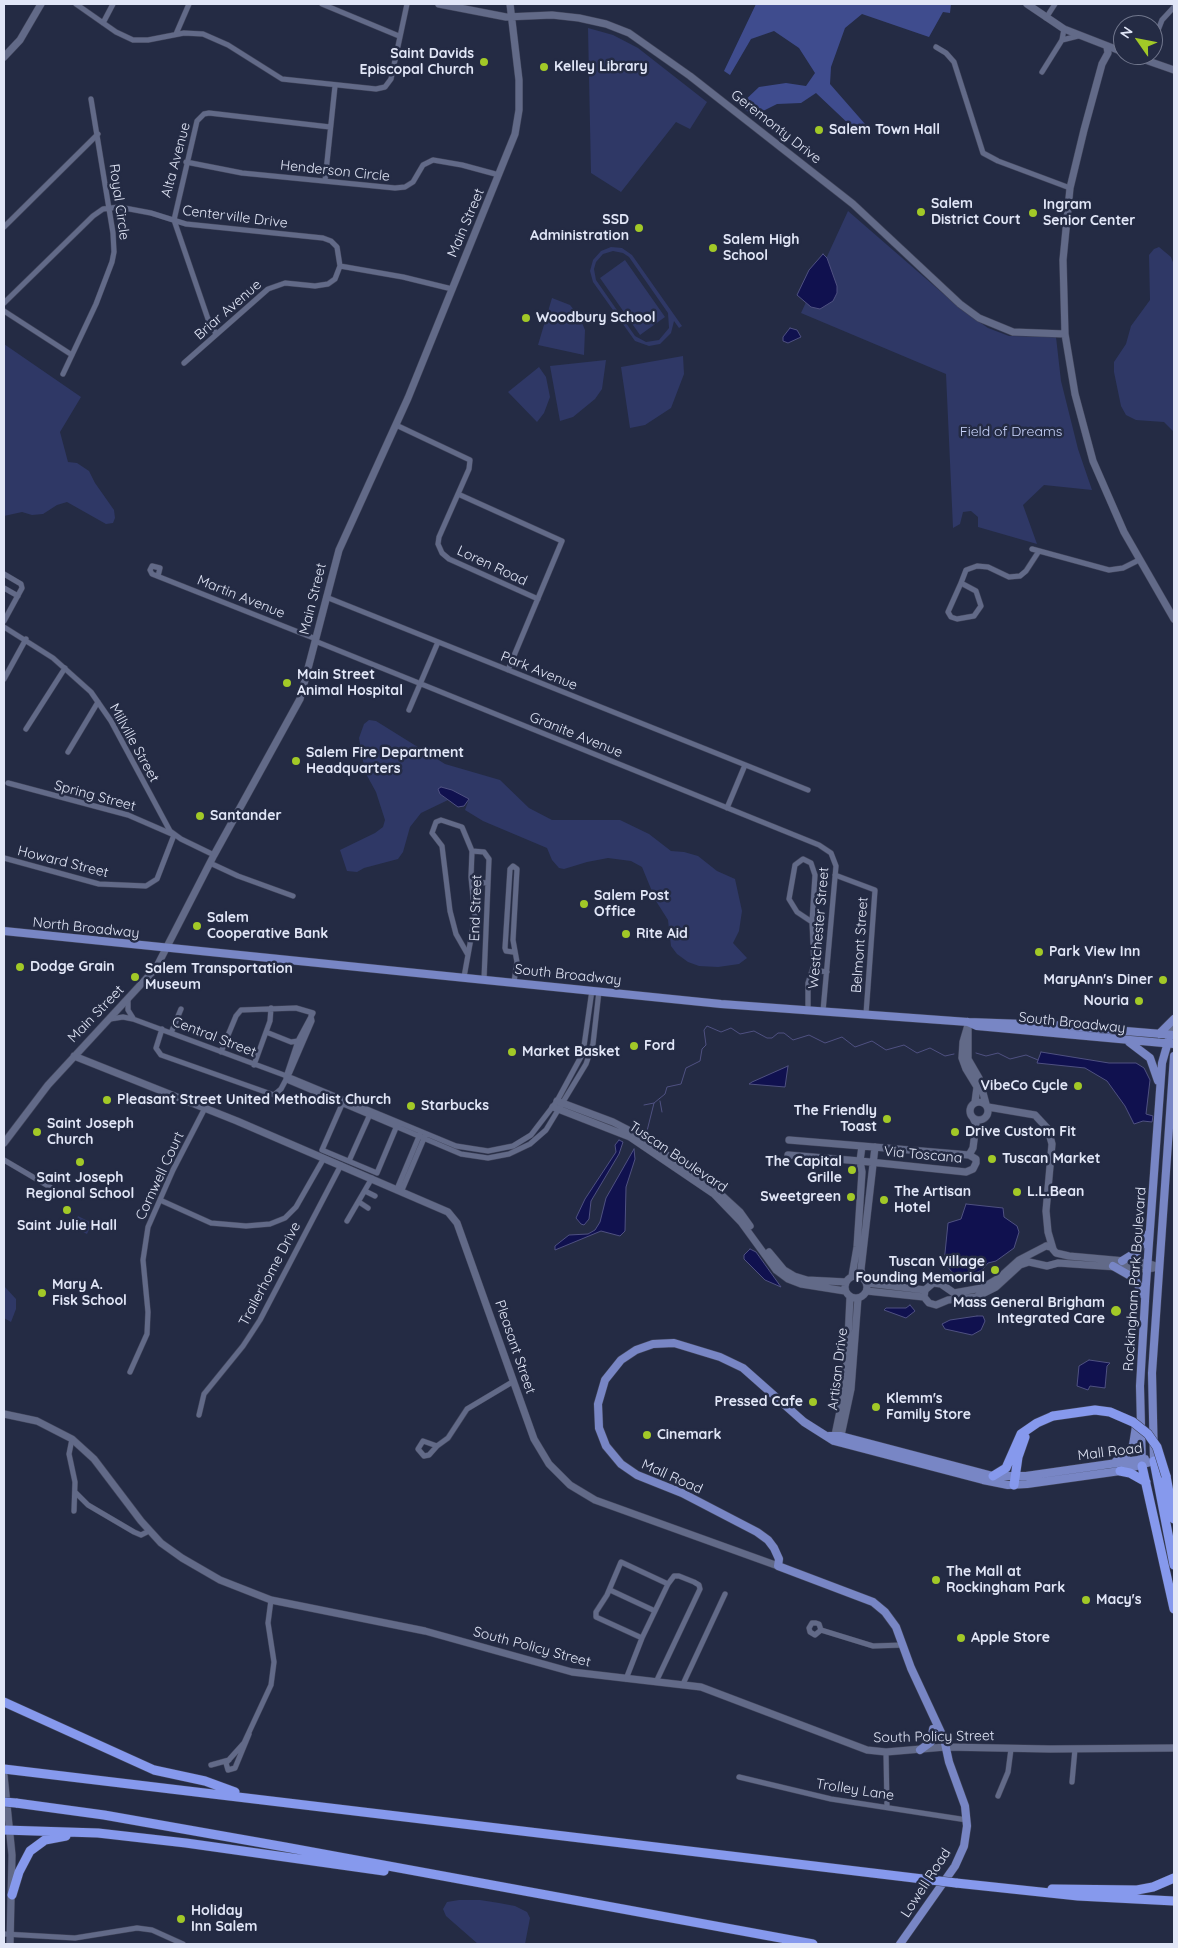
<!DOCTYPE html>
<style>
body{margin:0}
#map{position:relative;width:1178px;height:1948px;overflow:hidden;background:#242b44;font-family:Quicksand,sans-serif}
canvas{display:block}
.frame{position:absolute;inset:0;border:5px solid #e1e6f7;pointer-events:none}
.north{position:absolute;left:1113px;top:15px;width:50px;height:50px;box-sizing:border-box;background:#242b44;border:1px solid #70768c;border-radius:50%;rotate:303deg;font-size:14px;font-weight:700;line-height:20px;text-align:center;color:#e1e6f7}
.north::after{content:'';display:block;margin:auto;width:18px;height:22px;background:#a2c927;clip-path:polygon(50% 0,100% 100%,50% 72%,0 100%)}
</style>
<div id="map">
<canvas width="1178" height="1948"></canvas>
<div class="frame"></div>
<div class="north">N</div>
</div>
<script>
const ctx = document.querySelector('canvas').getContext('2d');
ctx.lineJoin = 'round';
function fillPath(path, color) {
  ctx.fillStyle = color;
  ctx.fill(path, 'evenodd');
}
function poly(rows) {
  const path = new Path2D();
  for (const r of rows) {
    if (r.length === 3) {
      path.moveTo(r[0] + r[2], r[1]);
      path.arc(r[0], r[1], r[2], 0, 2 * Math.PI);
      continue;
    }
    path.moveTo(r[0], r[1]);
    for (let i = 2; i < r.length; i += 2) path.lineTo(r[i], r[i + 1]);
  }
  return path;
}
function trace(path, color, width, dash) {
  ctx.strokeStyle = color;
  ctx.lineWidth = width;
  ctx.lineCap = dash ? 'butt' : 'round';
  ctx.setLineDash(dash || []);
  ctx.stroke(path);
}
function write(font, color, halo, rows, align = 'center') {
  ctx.font = font + ' Quicksand,sans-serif';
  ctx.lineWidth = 5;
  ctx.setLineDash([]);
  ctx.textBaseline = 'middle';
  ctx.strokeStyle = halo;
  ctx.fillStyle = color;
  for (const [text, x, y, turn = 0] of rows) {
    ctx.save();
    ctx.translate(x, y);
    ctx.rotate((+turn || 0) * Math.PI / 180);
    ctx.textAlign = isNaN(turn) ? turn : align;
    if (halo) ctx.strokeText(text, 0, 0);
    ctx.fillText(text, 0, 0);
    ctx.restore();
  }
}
const green = poly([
 [588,28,613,35,638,48,707,102,690,129,676,122,621,192,591,173],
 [848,211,962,310,988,328,1009,336,1056,337,1061,381,1078,449,1092,490,1044,485,1023,505,1037,544,978,527,978,517,971,511,963,512,960,524,953,528,946,374,801,313],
 [611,247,622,248,632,255,682,326,679,328,674,321,671,333,660,344,649,346,635,341,593,282,590,271,593,260,601,251],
 [613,251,623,253,629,257,668,313,669,328,659,340,646,342,635,336,596,280,594,269,596,262,603,254],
 [1159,247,1171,257,1174,265,1174,432,1164,422,1136,420,1126,415,1121,406,1114,372,1114,362,1126,344,1131,326,1150,300,1149,255,1154,249],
 [625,260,665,317,640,335,600,278],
 [552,298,570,305,579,316,585,330,584,355,538,345],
 [4,344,81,397,60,432,68,462,77,463,89,471,95,483,114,510,115,518,113,523,106,524,67,502,57,505,43,514,32,515,22,512,4,516],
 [683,356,684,374,671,408,645,425,630,428,621,367],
 [606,360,602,389,595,399,573,417,560,421,550,366],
 [539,367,546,377,550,397,544,413,537,422,508,392],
 [369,720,376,721,445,764,500,780,529,808,552,820,620,820,649,834,671,851,684,852,698,856,717,871,735,879,742,911,739,931,733,943,747,958,739,964,718,967,699,966,688,962,677,954,671,946,668,920,656,901,642,867,631,861,608,858,587,862,564,869,559,868,552,860,547,848,483,821,465,810,469,799,441,787,440,794,448,800,421,813,410,827,403,852,398,859,364,868,357,872,347,871,340,850,375,833,383,827,385,820,376,792,365,772,359,738,364,724],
 [78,1216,92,1223,87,1234,73,1227],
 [4,1286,16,1299,16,1309,11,1322,4,1318],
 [459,1900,480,1900,499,1903,515,1906,527,1912,530,1918,525,1944,478,1944,446,1916,443,1909,447,1902]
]);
const forest = poly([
 [756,4,951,4,950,13,943,12,929,37,862,14,845,28,831,67,830,84,865,124,853,128,816,93,801,103,777,104,753,116,740,105,759,87,786,83,806,86,815,73,799,48,774,31,751,39,730,75,724,71]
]);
const water = poly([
 [823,254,827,258,837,286,837,293,833,301,820,309,811,307,797,295,809,270,823,254],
 [790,328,797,330,801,337,788,343,783,341,783,337,790,328],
 [441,787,452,790,469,799,464,806,458,807,440,794,438,789,441,787],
 [1041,1052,1109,1063,1136,1063,1144,1068,1150,1080,1146,1114,1153,1116,1152,1122,1143,1121,1134,1124,1125,1106,1107,1081,1085,1068,1037,1063,1041,1052],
 [788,1066,785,1087,749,1084,752,1082,788,1066],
 [619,1140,623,1142,619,1154,591,1201,589,1219,584,1225,581,1224,576,1218,585,1199,616,1152,615,1145,619,1140],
 [634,1149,635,1159,626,1187,625,1231,620,1236,601,1231,555,1250,555,1246,569,1235,588,1234,595,1230,600,1222,606,1198,634,1149],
 [966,1204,1003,1208,1004,1217,1017,1226,1019,1232,1014,1248,996,1261,988,1263,982,1270,965,1278,953,1273,944,1263,948,1223,961,1219,966,1204],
 [750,1249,756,1252,781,1287,765,1280,744,1259,744,1255,750,1249],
 [910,1305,915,1311,906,1318,884,1310,886,1308,906,1308,910,1305],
 [977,1316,983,1316,985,1321,981,1330,972,1335,945,1329,942,1324,950,1320,977,1316],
 [1089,1360,1110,1363,1107,1366,1105,1388,1090,1386,1088,1390,1077,1386,1079,1366,1089,1360]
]);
const stream = poly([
 [976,1053,986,1056,998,1053,1010,1059,1026,1055,1038,1060],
 [660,1101,662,1112],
 [644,1105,654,1103],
 [647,1131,654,1103,665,1094,667,1087,681,1084,686,1068,700,1061,702,1049,706,1045,704,1030,707,1026,721,1032,731,1028,740,1034,754,1031,767,1038,772,1038,778,1033,784,1033,793,1040,809,1035,825,1043,842,1037,855,1047,872,1041,886,1050,904,1045,917,1053,930,1048,945,1056,954,1054]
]);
const street = poly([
 [76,4,116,32,133,40,148,40,184,33,203,34,228,45,282,79,376,89,385,87,391,79,407,4],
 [322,4,399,36],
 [1046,18,1055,4],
 [103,23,113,4],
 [176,34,189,4],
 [1062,40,1078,36],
 [1153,43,1162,20,1174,7],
 [936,47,946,53,954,62,983,153,998,161,1070,188],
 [1042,72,1062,40,1064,29],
 [186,162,242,173,395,188,405,187,413,182,423,165,433,160,462,165,499,175],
 [325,181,335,86],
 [4,227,98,134],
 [4,303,93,216,103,209,119,207,151,213,186,224,323,238,331,241,337,247,340,266,403,277,452,289],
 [4,311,72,355],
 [216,334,208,319,174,220,197,121,204,114,209,113,330,127],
 [184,363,268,289,285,283,315,286,328,284,335,279,340,266],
 [63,374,96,304,112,262,114,252,113,233,91,99],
 [396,425,470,460,469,469,439,537,438,544,442,553,449,559,538,599],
 [458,494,562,541,508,670],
 [1032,549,1109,570,1123,568,1139,560],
 [4,574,21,584,22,588,4,621],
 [158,576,160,568,152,566,150,570,152,574,316,639],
 [961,583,976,591,981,606,974,616,957,619,951,617,948,612,961,583],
 [961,583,966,570,977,566,988,567,1009,577,1020,576,1026,571,1039,551],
 [4,588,18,596],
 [326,597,808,790],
 [4,627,53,658,91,692,111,721,170,831,181,839,214,855],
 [315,641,819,845,831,853,836,866,823,1011],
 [4,679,26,639],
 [409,710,438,642],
 [26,729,65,668],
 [68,752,98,702],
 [727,808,745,765],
 [472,851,484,852,489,859,484,979],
 [4,858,99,884,146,886,157,879,174,835,128,815,8,783],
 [210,863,238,876,293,896],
 [835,875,875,890,866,1014],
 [472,882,488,883],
 [513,952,506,951,505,948,510,869,513,866,517,869,513,940,517,962,514,982],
 [813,970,827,972],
 [464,977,468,955,456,934,450,911,442,846,432,833,436,822,441,820,462,827,472,851,471,877,475,916,468,955],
 [128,1000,128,1010,133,1018],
 [808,1010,808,983,814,965,812,922,815,875,811,863,803,859,795,865,789,899,797,912,812,922],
 [110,1019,123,1017,133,1019,292,1078,456,1146,488,1151,513,1146,531,1135,557,1101,583,1053,592,990],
 [162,1029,156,1048,161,1055,274,1095,281,1089,290,1072,312,1021,311,1016],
 [266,1032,291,1042,298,1041],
 [171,1033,181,1009],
 [221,1052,236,1016,241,1010,296,1008,313,1013,298,1041,286,1077],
 [254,1065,270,1021,271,1008],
 [286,1078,289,1081,461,1154,488,1158,509,1154,530,1144,546,1130,586,1064,593,1044,599,991],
 [343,1102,322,1150,377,1173,398,1123],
 [4,1160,50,1187],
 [349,1161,371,1112],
 [397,1189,420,1134],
 [402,1190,425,1136],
 [365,1191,375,1196],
 [160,1200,211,1223,246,1226,270,1224,285,1218,296,1207,324,1158],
 [359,1202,368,1208],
 [347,1221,372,1178],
 [130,1372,147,1334,148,1312,143,1260,148,1227,173,1170,205,1108],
 [199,1415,204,1394,243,1346,260,1320,341,1165],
 [72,1439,69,1454,75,1482,74,1511],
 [437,1446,423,1441,418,1449,424,1456,429,1455,437,1446,448,1438,467,1409,514,1381],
 [75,1492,88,1505,134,1532,141,1535,149,1531],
 [610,1590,655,1611],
 [821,1630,815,1635,810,1632,809,1628,812,1623,816,1623,819,1624,821,1630,873,1646,903,1645],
 [626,1679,642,1638,668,1584,621,1562,607,1595,596,1612,596,1617,642,1638],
 [656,1682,700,1589,699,1585,694,1582,679,1576,674,1576,668,1584],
 [683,1684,725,1594],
 [249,1734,235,1768,228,1770,226,1763,244,1743,271,1685,274,1662,268,1623,271,1600],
 [886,1752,887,1807],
 [211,1765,229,1760],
 [739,1777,831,1799,967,1820],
 [1072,1782,1075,1749],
 [998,1796,1008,1772,1011,1749],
 [4,1934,75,1938,137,1928,152,1930,183,1944]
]);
const secondary = poly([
 [439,4,506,17,552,15,579,18,606,24,629,33,690,76,853,204,960,304,979,318,1013,332,1065,334],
 [1027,4,1064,29,1123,52],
 [1107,47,1108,53,1102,64,1084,130,1070,188,1063,260,1065,334,1075,394,1093,461,1124,532,1174,619],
 [1131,55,1174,70],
 [4,57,20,40,41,4],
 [968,1022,968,1059,979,1078,986,1104],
 [968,1025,963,1042,962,1058,966,1069,977,1087,975,1102],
 [1170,1035,1174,1024],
 [74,1056,237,1121,448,1212,457,1223,534,1439,549,1464,570,1485,595,1500,778,1566],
 [557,1101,613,1122,640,1136,716,1190,740,1212,750,1226],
 [979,1111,9],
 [553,1107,630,1137,714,1194,741,1222,776,1270,788,1279,801,1284,845,1291],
 [988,1107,1035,1115,1048,1129,1052,1144,1046,1211,1048,1232,1053,1249],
 [789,1140,862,1146],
 [4,1143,48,1085,156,968,214,855,300,699,339,550,408,398,515,134,519,110,519,80,510,4],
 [788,1155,860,1161,862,1172,857,1247,852,1276],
 [969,1155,976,1159,976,1163,973,1169,966,1172,860,1161,862,1146,969,1155,973,1148,976,1124,973,1118],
 [1046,1246,1051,1247,1056,1253,1069,1256,1147,1263,1159,1267,1147,1269,1058,1263,1047,1266,1029,1262,1020,1265,996,1287,976,1297,948,1300,936,1305,929,1303,924,1297,925,1290,933,1283,941,1284,954,1293,982,1288,999,1278,1019,1260,1046,1246],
 [769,1252,784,1270,794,1276,807,1280,846,1282],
 [856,1287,11],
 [862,1277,861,1269,875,1147],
 [867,1283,925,1290],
 [867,1291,924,1297],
 [4,1414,37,1421,72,1439,94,1459,141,1521,161,1543,182,1558,220,1580,271,1600,425,1631,572,1672,701,1687,867,1750,886,1752,945,1747,1050,1749,1174,1748],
 [834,1440,846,1382,850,1297],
 [840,1440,851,1389,858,1298],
 [4,1775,12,1855,10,1944]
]);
const primary = poly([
 [4,931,721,1004,968,1022,1053,1025,1174,1035],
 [968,1022,977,1026,1174,1044],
 [1159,1034,1174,1019],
 [1129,1042,1150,1058,1158,1081],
 [1122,1261,1138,1251,1148,1234],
 [1113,1266,1134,1278,1145,1297],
 [829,1436,841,1436,993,1476,1026,1476,1145,1459],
 [1116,1461,1127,1454,1133,1445,1136,1426],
 [1154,1461,1152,1373,1174,1056],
 [1142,1466,1140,1386,1146,1284,1162,1063,1170,1035],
 [920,1750,931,1742,933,1729],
 [900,1944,955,1866,964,1846,967,1826,965,1806,949,1762,944,1739,911,1668,896,1627,885,1612,873,1602,778,1566,779,1559,774,1548,768,1540,757,1532,682,1493,637,1475,621,1464,606,1446,599,1428,598,1404,605,1380,621,1360,636,1350,653,1344,674,1343,720,1357,743,1368,804,1422,834,1441,983,1480,1008,1485,1027,1484,1120,1471,1154,1461]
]);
const highway = poly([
 [1154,1461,1174,1565],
 [1142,1466,1174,1609],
 [1120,1471,1130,1473,1146,1482],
 [993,1476,1006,1468,1021,1434,1037,1423,1053,1416],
 [1166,1476,1174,1519],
 [1014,1485,1018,1457,1025,1437],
 [4,1702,154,1770,205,1781,235,1792],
 [4,1769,931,1880],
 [16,1803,104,1815,285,1847,813,1944],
 [4,1830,98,1833,186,1843,384,1871],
 [956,1883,1078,1896,1174,1901],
 [1052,1889,1137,1890,1153,1887,1174,1878],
 [12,1895,19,1872,30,1851,45,1840,66,1836]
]);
const highwayBridge = poly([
 [1053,1416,1095,1410,1110,1412,1133,1422,1148,1434,1157,1447,1166,1476],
 [4,1802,16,1803],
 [931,1880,956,1883]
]);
const markers = [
 [484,62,5,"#a2c927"],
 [544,67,5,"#a2c927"],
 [819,130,5,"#a2c927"],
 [921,212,5,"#a2c927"],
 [1033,213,5,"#a2c927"],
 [639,228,5,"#a2c927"],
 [713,248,5,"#a2c927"],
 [526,318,5,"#a2c927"],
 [287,683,5,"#a2c927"],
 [296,761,5,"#a2c927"],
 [200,816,5,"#a2c927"],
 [584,904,5,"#a2c927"],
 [197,926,5,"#a2c927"],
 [626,934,5,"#a2c927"],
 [1039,952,5,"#a2c927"],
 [20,967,5,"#a2c927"],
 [135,977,5,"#a2c927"],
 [1163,980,5,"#a2c927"],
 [1139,1001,5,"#a2c927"],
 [634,1046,5,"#a2c927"],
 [512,1052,5,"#a2c927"],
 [1078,1086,5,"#a2c927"],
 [107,1100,5,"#a2c927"],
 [411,1106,5,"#a2c927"],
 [887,1119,5,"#a2c927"],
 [37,1132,5,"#a2c927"],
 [955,1132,5,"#a2c927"],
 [992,1159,5,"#a2c927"],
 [80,1162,5,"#a2c927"],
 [852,1170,5,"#a2c927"],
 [1017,1192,5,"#a2c927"],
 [851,1197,5,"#a2c927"],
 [884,1200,5,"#a2c927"],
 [67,1210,5,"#a2c927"],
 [995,1270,5,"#a2c927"],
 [42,1293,5,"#a2c927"],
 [1116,1311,6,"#a2c927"],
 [813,1402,5,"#a2c927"],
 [876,1407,5,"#a2c927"],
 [647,1435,5,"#a2c927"],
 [936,1580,5,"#a2c927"],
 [1086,1600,5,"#a2c927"],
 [961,1638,5,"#a2c927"],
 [181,1919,5,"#a2c927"]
];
const poiNames = [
 ["Saint Davids",474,54,"right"],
 ["Episcopal Church",474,70,"right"],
 ["Kelley Library",554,67],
 ["Salem Town Hall",829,130],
 ["Salem",931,204],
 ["District Court",931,220],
 ["Ingram",1043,205],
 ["Senior Center",1043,221],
 ["SSD",629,220,"right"],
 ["Administration",629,236,"right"],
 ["Salem High",723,240],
 ["School",723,256],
 ["Woodbury School",536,318],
 ["Main Street",297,675],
 ["Animal Hospital",297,691],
 ["Salem Fire Department",306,753],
 ["Headquarters",306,769],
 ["Santander",210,816],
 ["Salem Post",594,896],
 ["Office",594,912],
 ["Salem",207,918],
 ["Cooperative Bank",207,934],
 ["Rite Aid",636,934],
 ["Park View Inn",1049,952],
 ["Dodge Grain",30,967],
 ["Salem Transportation",145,969],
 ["Museum",145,985],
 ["MaryAnn's Diner",1153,980,"right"],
 ["Nouria",1129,1001,"right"],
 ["Ford",644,1046],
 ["Market Basket",522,1052],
 ["VibeCo Cycle",1068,1086,"right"],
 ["Pleasant Street United Methodist Church",117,1100],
 ["Starbucks",421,1106],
 ["The Friendly",877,1111,"right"],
 ["Toast",877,1127,"right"],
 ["Saint Joseph",47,1124],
 ["Church",47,1140],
 ["Drive Custom Fit",965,1132],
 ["Tuscan Market",1002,1159],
 ["The Capital",842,1162,"right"],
 ["Grille",842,1178,"right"],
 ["Saint Joseph",80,1178,"center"],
 ["Regional School",80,1194,"center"],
 ["The Artisan",894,1192],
 ["Hotel",894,1208],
 ["L.L.Bean",1027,1192],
 ["Sweetgreen",841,1197,"right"],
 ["Saint Julie Hall",67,1226,"center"],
 ["Tuscan Village",985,1262,"right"],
 ["Founding Memorial",985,1278,"right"],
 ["Mary A.",52,1285],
 ["Fisk School",52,1301],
 ["Mass General Brigham",1105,1303,"right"],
 ["Integrated Care",1105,1319,"right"],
 ["Klemm's",886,1399],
 ["Family Store",886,1415],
 ["Pressed Cafe",803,1402,"right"],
 ["Cinemark",657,1435],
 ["The Mall at",946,1572],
 ["Rockingham Park",946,1588],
 ["Macy's",1096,1600],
 ["Apple Store",971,1638],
 ["Holiday",191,1911],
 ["Inn Salem",191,1927]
];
const streetNames = [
 ["Geremonty Drive",776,127,38],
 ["Alta Avenue",176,160,-75],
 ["Henderson Circle",335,171,6],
 ["Royal Circle",119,202,82],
 ["Centerville Drive",235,217,7],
 ["Main Street",466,223,-67],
 ["Briar Avenue",228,310,-41],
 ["Loren Road",492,566,25],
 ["Martin Avenue",241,597,22],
 ["Main Street",313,599,-76],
 ["Park Avenue",539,671,22],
 ["Granite Avenue",576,735,22],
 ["Millville Street",134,743,61],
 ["Spring Street",95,796,15],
 ["Howard Street",63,862,14],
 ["End Street",476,908,-88],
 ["North Broadway",86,928,6],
 ["Westchester Street",819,928,-85],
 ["Belmont Street",860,945,-86],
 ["South Broadway",568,975,6],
 ["Main Street",96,1014,-46],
 ["South Broadway",1072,1023,6],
 ["Central Street",214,1037,21],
 ["Via Toscana",923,1155,5],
 ["Tuscan Boulevard",678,1157,34],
 ["Cornwell Court",160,1176,-65],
 ["Trailerhome Drive",270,1274,-62],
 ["Rockingham Park Boulevard",1135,1279,-86],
 ["Pleasant Street",515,1347,71],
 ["Artisan Drive",838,1369,-83],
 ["Mall Road",1110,1452,-7],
 ["Mall Road",672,1477,24],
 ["South Policy Street",532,1647,15],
 ["South Policy Street",934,1737,-1],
 ["Trolley Lane",855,1790,9],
 ["Lowell Road",926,1883,-57]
];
const parkNames = [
 ["Field of Dreams",1011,432]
];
fillPath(green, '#2f3866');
fillPath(forest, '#3f4c8e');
fillPath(water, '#10114f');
trace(water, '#4f5181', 1);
trace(stream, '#4f5181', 1);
trace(street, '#41455b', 6);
trace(secondary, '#41455b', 8);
trace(primary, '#41455b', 9);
trace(highway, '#41455b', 10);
trace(street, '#626a88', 5);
trace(secondary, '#626a88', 7);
trace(primary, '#7886c5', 8);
trace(highway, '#8699ed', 9);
trace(highwayBridge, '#41455b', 10, []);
trace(highwayBridge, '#8699ed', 9);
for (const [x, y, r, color] of markers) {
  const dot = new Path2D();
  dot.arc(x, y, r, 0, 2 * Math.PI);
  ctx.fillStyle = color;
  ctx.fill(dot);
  trace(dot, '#242b44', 2);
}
write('bold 14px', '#e1e6f7', '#242b44', poiNames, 'left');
write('14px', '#e1e6f7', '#242b44', streetNames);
write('14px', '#cad5fc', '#242b44', parkNames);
</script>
